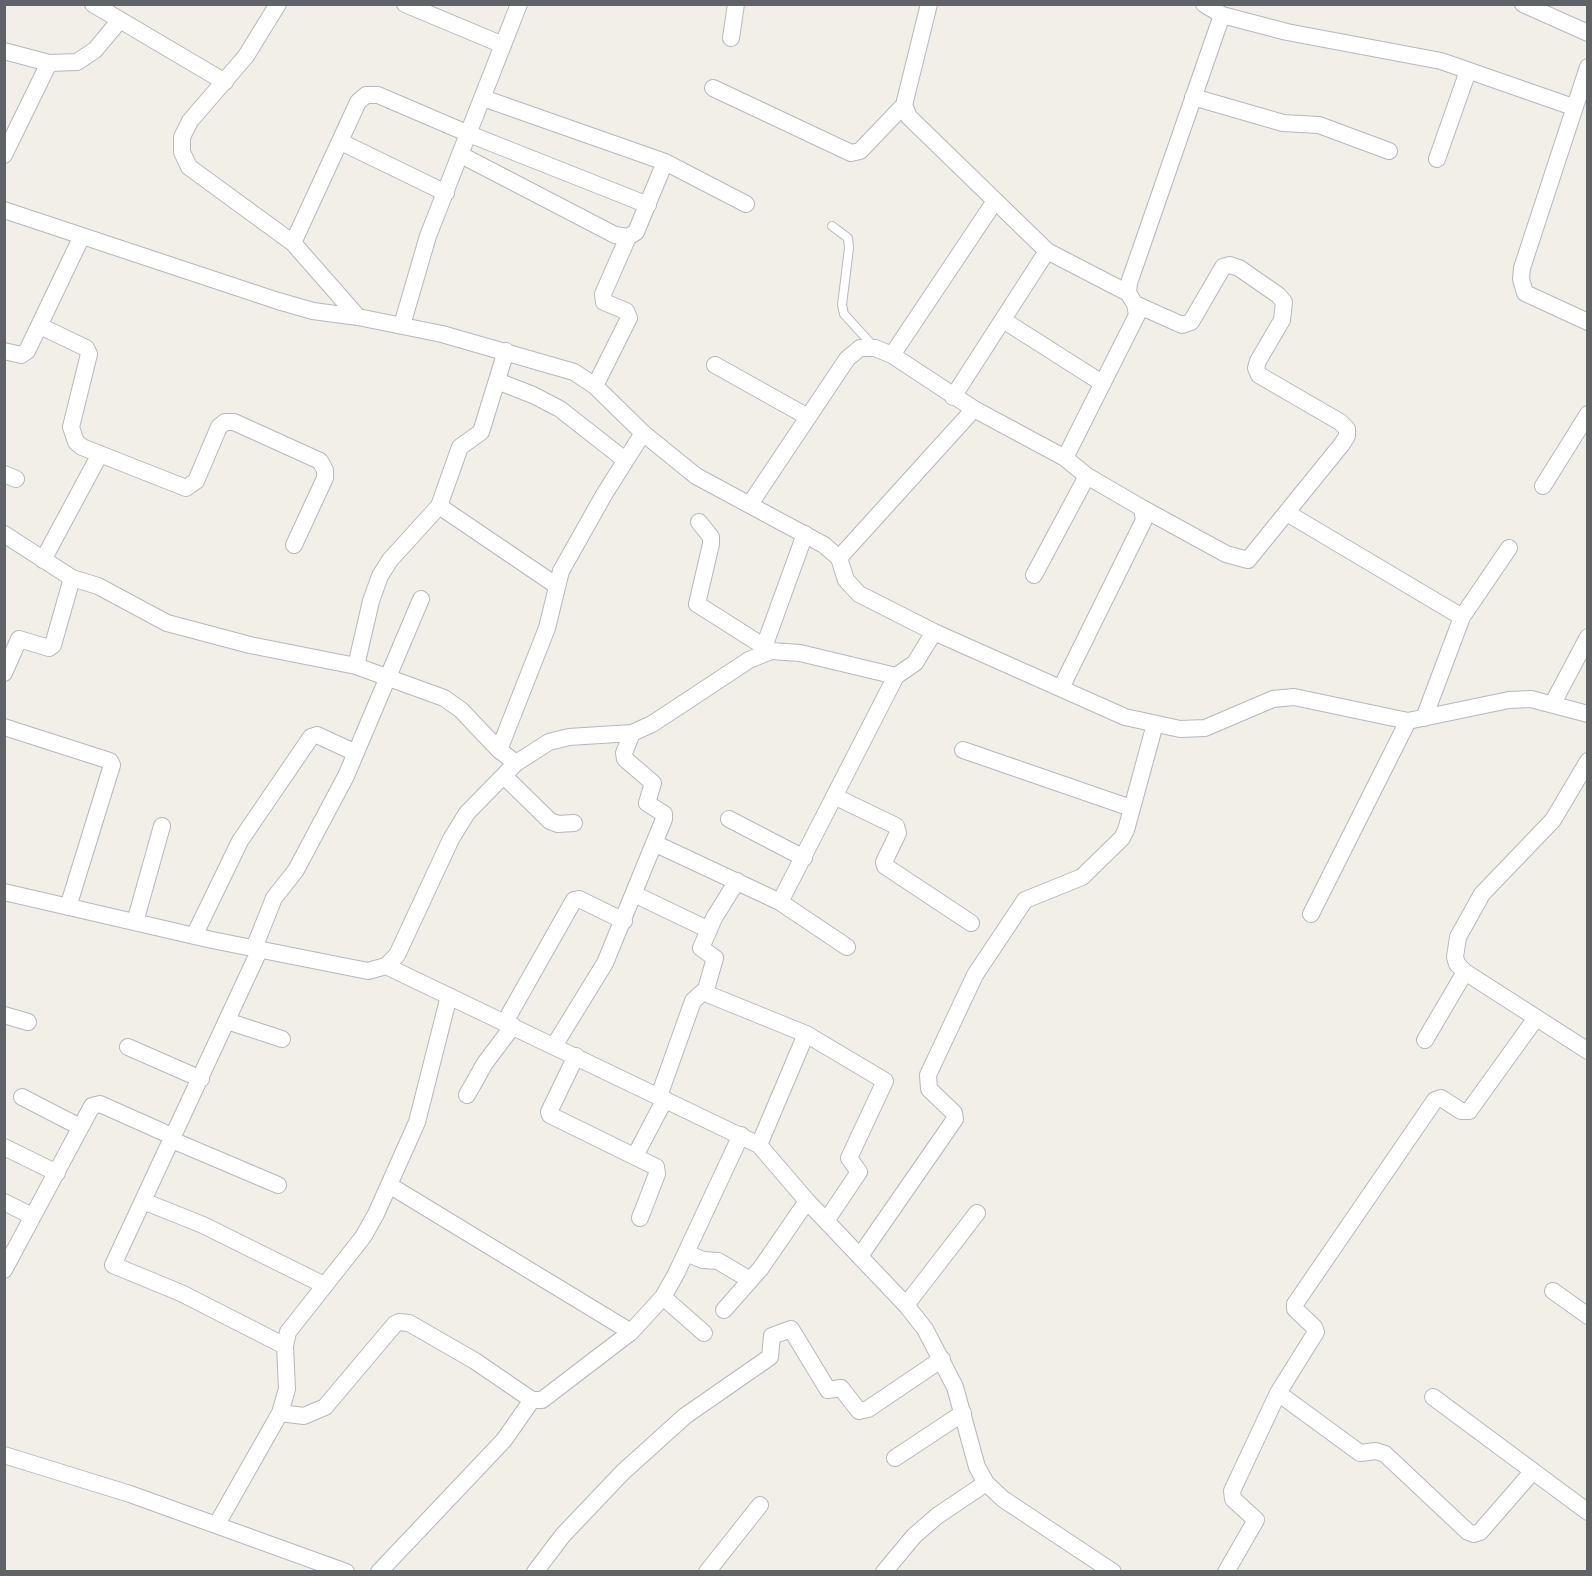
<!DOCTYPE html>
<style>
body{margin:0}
#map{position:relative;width:1592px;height:1576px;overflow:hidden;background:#f1efe8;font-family:"Noto Sans",sans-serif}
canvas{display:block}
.frame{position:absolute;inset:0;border:6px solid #5f6368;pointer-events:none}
</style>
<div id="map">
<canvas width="1592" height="1576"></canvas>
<div class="frame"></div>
</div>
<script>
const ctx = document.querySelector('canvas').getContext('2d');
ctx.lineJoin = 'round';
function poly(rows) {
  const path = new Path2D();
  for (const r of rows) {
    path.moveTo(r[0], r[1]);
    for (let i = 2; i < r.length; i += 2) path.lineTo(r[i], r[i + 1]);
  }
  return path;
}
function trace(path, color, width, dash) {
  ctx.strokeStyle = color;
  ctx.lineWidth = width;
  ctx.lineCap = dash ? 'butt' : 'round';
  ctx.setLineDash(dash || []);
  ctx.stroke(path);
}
const lane = poly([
 [832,226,848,238,849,248,842,305,844,314,874,347]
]);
const street = poly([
 [93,4,225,82],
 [278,4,246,56,190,121,182,137,182,152,189,167,293,243,358,317],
 [405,4,503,45],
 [929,4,904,105,909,117,1047,251,1128,293],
 [1204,4,1222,15,1287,32,1441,61,1573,107],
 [1523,4,1588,33],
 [731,38,736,4],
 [4,51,49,63,77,62,95,50,120,20],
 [1588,67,1522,268,1521,279,1525,293,1588,322],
 [713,88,851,153,860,151,904,105],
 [1193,97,1283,123,1319,125,1389,151],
 [483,98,665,162,746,204],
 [341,142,446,193],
 [4,155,49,63],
 [461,155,615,235,628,237,636,232,665,162],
 [1437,159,1468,71],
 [4,210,278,301,313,311,358,317,442,334,574,372,595,386,643,433,696,476,824,545,839,558,846,580,859,594,934,632,1125,717,1180,729,1205,728,1273,699,1294,697,1408,721,1509,700,1531,699,1588,714],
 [293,243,358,102,366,95,378,95,469,134,648,205],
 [1135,304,1182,325,1191,322,1223,267,1230,265,1239,268,1278,295,1284,302,1282,320,1258,361,1256,368,1259,375,1340,422,1347,429,1347,436,1342,444,1248,560,1226,554,1142,508],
 [1003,320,1102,383],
 [402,325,428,236,519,4],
 [40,326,86,348,89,354,71,427,76,442,82,447,186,488,196,481,219,427,225,422,234,422,320,461,325,470,325,478,294,545],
 [4,351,21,355,27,351,82,236],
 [892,355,995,201],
 [715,365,808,417],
 [497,381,533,395,560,409,625,460],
 [595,386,629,318,626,311,604,302,603,294,628,237],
 [953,397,1047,251],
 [4,474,16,479],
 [1543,486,1588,414],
 [750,504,847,359,860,348,875,348,892,355,974,409,1065,458],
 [439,506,557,586],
 [1287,513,1462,617],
 [699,522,711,537,711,544,697,604,771,651],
 [4,534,72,578,98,586,167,623,250,645,356,666,444,698,461,710,499,750,516,763,549,742,569,737,632,733,652,724,749,660,771,651,800,653,896,676,915,663,934,632],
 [839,558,974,409],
 [43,560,100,454],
 [1034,575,1087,476],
 [764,647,805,534],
 [356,666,371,601,380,576,390,560,439,506,460,447,481,432,506,351],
 [4,673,19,639,49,648,53,645,72,578],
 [1061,688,1144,520,1142,508,1087,476,1065,458,1137,315,1135,304,1128,293,1129,283,1222,15],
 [1553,703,1588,637],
 [1424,718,1462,617,1509,548],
 [4,727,110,761,112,765,68,907],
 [499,750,547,628,561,571,605,493,643,433],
 [963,750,1131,808],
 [1588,761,1553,820,1482,894,1458,937,1455,957,1457,964,1465,972,1588,1051],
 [504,776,550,821,558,824,574,823],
 [836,797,896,826,898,833,884,862,885,866,971,923],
 [729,819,804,858],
 [654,843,780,902,847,947],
 [737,881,714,918,701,948,715,958,705,993,806,1034,885,1081,849,1158,859,1172,826,1221],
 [4,892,212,940,368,971,386,966,397,955,451,839,467,813,516,763],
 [634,894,709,930],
 [780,902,896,676],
 [1311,914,1408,721],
 [135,922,162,826],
 [194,936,240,841,311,737,317,735,356,753],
 [254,948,274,898,296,870,346,776,421,599],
 [260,949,113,1265,181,1293,285,1346],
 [386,966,759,1145,807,1201,906,1305,925,1329,955,1387,977,1467,986,1483,1003,1499,1113,1572],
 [4,1015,28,1022],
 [227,1021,282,1039],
 [505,1022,574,900,579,899,624,921],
 [1425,1040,1465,972],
 [554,1046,605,963,664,819,664,814,647,803,653,783,625,759,624,753,632,733],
 [128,1047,201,1079],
 [576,1056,549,1112,550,1115,656,1167,657,1174,640,1218],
 [467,1095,485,1063,513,1026],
 [659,1096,693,1001,705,990],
 [22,1097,80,1127],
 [172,1140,278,1185],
 [759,1145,806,1034],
 [4,1147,57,1173],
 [635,1156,665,1099],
 [389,1185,631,1332],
 [143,1201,203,1225,324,1285],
 [4,1202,32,1216],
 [686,1253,703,1260,718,1261,750,1280],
 [860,1256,955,1119,954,1113,929,1089,928,1075,975,975,1025,900,1082,877,1122,838,1126,830,1155,724],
 [4,1270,92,1106,100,1104,174,1137],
 [1553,1291,1588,1316],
 [663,1297,704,1333],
 [906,1305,977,1213],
 [724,1310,761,1268,807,1201],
 [1278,1393,1360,1453,1376,1451,1385,1454,1468,1532,1474,1534,1480,1532,1533,1471],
 [1433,1397,1588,1512],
 [280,1413,304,1416,325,1407,395,1324,399,1322,409,1323,475,1361,532,1400,542,1400,631,1332,663,1297,676,1274,741,1135],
 [4,1455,130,1494,346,1572],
 [895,1458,963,1413],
 [217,1524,280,1413,287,1389,285,1346,288,1332,363,1237,376,1214,417,1122,449,996],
 [379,1572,504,1440,532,1400],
 [535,1572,563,1535,623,1472,685,1416,770,1357,772,1336,791,1329,828,1390,841,1388,859,1411,868,1409,942,1359],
 [707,1572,760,1505],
 [884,1572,914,1536,937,1516,986,1483],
 [1226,1572,1256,1520,1233,1499,1232,1491,1278,1393,1316,1332,1314,1327,1295,1309,1295,1304,1435,1100,1441,1098,1461,1111,1469,1111,1536,1018]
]);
trace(lane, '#b5b8bc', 10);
trace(street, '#b5b8bc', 18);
trace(lane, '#fff', 8);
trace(street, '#fff', 16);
</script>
